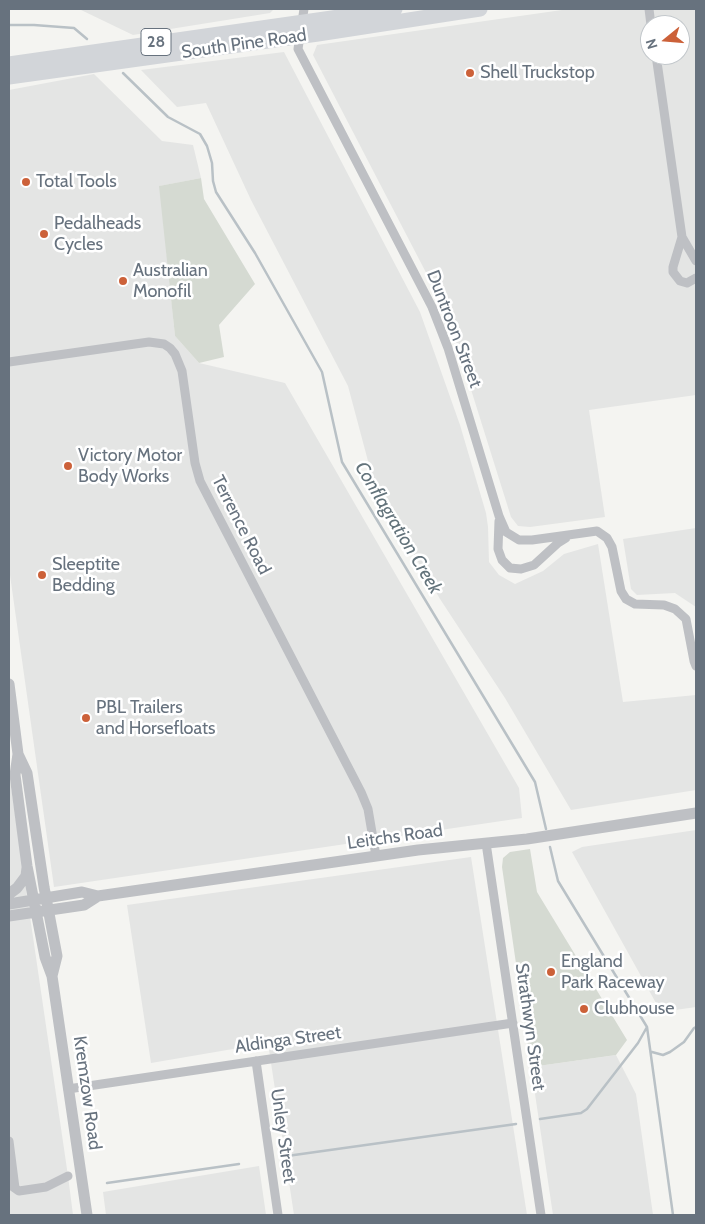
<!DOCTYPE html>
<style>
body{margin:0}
#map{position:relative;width:705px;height:1224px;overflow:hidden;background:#f4f4f1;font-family:Cabin,sans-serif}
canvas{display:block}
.frame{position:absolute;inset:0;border:10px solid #67727e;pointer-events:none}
.north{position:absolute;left:640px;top:15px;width:50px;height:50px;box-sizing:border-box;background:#fff;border:1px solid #c2c7cb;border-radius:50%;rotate:253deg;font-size:14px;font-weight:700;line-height:20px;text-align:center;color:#67727e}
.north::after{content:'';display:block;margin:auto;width:18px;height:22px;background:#cc6139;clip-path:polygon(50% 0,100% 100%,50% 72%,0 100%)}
</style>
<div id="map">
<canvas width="705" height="1224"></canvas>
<div class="frame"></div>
<div class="north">N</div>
</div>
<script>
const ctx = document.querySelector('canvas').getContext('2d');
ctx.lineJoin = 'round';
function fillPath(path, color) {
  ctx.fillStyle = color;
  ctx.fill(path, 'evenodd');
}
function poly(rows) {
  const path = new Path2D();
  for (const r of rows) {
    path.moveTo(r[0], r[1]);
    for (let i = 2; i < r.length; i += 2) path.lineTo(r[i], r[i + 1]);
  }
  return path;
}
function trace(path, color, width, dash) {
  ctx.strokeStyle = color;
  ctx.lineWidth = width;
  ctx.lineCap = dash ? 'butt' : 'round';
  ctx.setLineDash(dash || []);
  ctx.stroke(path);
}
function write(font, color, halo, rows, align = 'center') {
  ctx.font = font + ' Cabin,sans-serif';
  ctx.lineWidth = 5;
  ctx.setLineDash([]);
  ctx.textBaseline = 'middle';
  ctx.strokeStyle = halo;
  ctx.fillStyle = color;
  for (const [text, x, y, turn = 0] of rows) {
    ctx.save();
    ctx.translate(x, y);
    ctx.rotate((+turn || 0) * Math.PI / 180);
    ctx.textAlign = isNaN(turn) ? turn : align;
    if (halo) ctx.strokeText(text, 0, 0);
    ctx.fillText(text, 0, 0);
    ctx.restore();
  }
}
const built = poly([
 [79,9,274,9,270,13,133,35],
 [569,9,696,9,696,395,589,410,605,517,530,527,518,526,511,517,447,313,313,55,317,45],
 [650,25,680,25,680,55,650,55],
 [284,52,420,312,460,425,486,513,488,527,489,562,499,575,515,584,543,571,564,554,598,544,623,702,696,695,696,790,571,810,505,698,440,599,394,521,372,476,348,386,251,200,206,103,177,107,141,70],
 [94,74,162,141,193,145,201,178,160,186,175,336,199,363,285,383,519,788,522,818,54,887,9,568,9,90],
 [696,528,696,607,675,593,637,595,631,589,623,539],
 [9,773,68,1176,73,1215,9,1215],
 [696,830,696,1007,661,1012,572,852,582,847],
 [471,857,527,1215,294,1215,268,1043,151,1063,127,905],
 [616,1055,636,1094,653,1215,553,1215,531,1067],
 [259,1166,266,1215,106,1215,103,1192]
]);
const green = poly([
 [201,178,204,199,255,284,219,325,224,357,199,363,175,336,159,186],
 [530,849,537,892,627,1040,616,1055,531,1067,502,867,503,858,510,852]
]);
const stream = poly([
 [9,25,34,25,74,28,87,39],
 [123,73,168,117,200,134,207,146,212,163,213,181,216,192,255,253,322,372,342,462,535,782,546,829],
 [550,847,558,881,647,1027,673,1215],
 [652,1052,663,1055,670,1052,684,1042,694,1028,696,1027],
 [540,1119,581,1113,587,1109,638,1043,647,1027],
 [287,1156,516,1124],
 [107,1183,239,1164]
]);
const minor = poly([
 [304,9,298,49,432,307,448,348,499,516,506,532,519,540,532,540,597,531,607,538,612,547,621,591,626,599,635,604,664,605,675,609,686,619,694,661,696,666],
 [649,9,651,25],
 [656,55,682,237,696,261],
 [682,237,673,267,673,272,680,281,687,283,696,278],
 [9,362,149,342,164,344,170,348,175,354,182,371,195,463,200,481,361,792,368,809,376,856],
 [499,521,498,549,502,560,510,568,521,569,534,565,558,543,566,538],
 [486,843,541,1215],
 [256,1061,278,1215],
 [68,1089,513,1023],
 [9,1141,15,1188],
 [9,1184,19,1191,46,1187,68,1176]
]);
const tertiary = poly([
 [9,684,18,754,15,775,27,866,45,957,52,976,87,1215],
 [18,754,27,773,44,887,57,956,52,976],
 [9,894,17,888,26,876,27,868],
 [9,904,82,892,98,896,418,850,527,839,696,813],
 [9,916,84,905,98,896]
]);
const trunk = poly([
 [9,64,395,9],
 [9,77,318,34,480,9]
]);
const markers = [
 [470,73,5,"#cc6139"],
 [26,182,5,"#cc6139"],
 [44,234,5,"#cc6139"],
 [123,281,5,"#cc6139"],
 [68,466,5,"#cc6139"],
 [42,575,5,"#cc6139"],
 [86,718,5,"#cc6139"],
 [551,972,5,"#cc6139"],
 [584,1009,5,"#cc6139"]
];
const shields = [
 [156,42,30]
];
const shieldNames = [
 ["28",156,42]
];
const streetNames = [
 ["South Pine Road",244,44,-8],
 ["Duntroon Street",454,329,69],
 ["Terrence Road",241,525,63],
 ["Leitchs Road",395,837,-8],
 ["Strathwyn Street",530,1027,82],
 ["Aldinga Street",288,1040,-8],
 ["Kremzow Road",87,1093,82],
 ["Unley Street",283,1136,82]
];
const poiNames = [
 ["Shell Truckstop",480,73],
 ["Total Tools",36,182],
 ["Pedalheads",54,224],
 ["Cycles",54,245],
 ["Australian",133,271],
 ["Monofil",133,292],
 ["Victory Motor",78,456],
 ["Body Works",78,477],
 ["Sleeptite",52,565],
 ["Bedding",52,586],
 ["PBL Trailers",96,708],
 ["and Horsefloats",96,729],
 ["England",561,962],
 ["Park Raceway",561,983],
 ["Clubhouse",594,1009]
];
const waterNames = [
 ["Conflagration Creek",398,528,59]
];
fillPath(built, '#e4e5e4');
fillPath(green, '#d5dad2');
trace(stream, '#b9c1c6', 2.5);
trace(minor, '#bec0c4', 9);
trace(tertiary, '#bec0c4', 11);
trace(trunk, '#d2d5d9', 15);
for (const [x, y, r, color] of markers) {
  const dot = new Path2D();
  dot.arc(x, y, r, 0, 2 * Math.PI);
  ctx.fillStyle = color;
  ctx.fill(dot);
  trace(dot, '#fff', 2);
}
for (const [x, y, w] of shields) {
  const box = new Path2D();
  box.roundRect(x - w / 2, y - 13.5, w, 27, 4);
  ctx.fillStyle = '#fff';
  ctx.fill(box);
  trace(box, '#67727e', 1);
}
write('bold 16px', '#67727e', null, shieldNames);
write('18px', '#67727e', '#fff', streetNames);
write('18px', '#67727e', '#fff', poiNames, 'left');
write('italic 19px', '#63737b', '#fff', waterNames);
</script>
